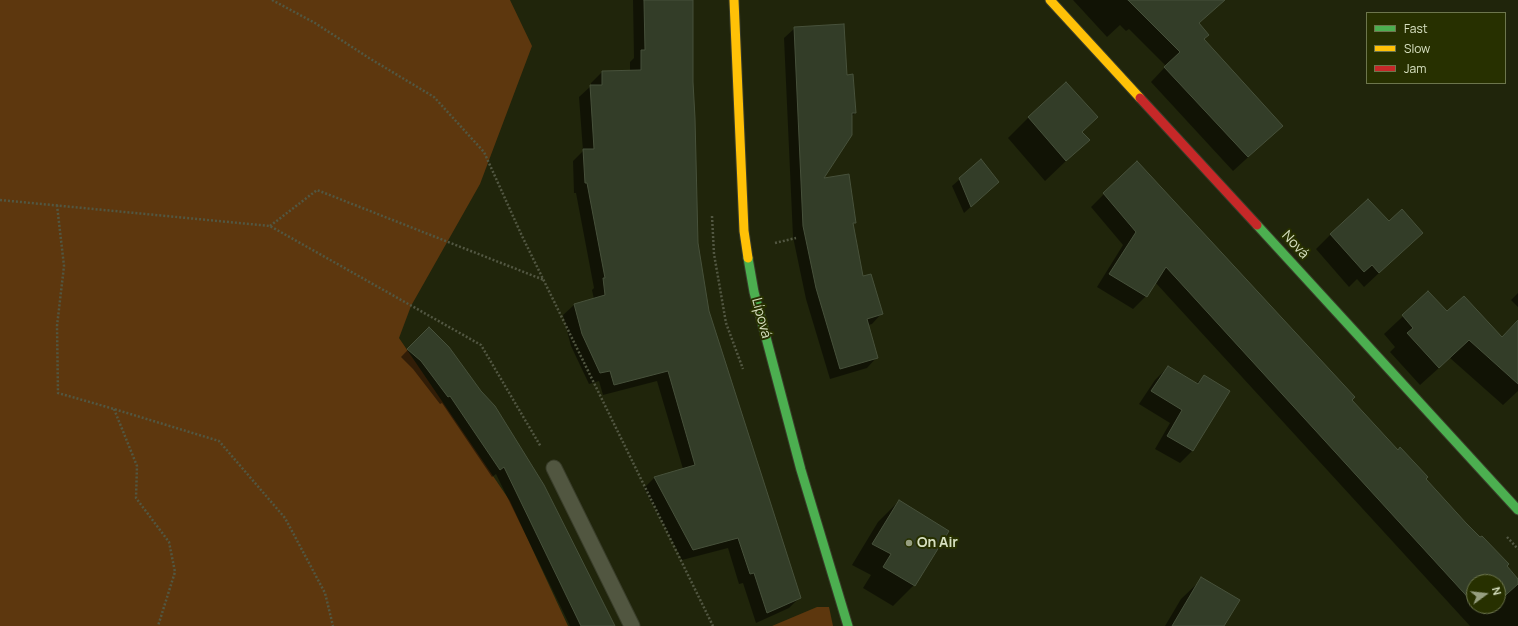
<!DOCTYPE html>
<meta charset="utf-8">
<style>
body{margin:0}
#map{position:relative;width:1518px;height:626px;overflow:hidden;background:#20250b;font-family:Manrope,sans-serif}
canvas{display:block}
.legend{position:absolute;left:1366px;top:12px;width:140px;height:72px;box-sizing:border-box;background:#273000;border:1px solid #6d764d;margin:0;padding:5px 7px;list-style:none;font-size:12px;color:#d7e0c0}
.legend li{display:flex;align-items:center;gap:8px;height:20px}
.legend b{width:20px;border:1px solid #6d764d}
.north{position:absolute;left:1466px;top:574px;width:40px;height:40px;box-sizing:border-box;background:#273000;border:1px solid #6d764d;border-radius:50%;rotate:75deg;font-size:11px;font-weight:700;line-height:16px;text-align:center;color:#d7e0c0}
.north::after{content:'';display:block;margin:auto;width:14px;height:18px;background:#979f81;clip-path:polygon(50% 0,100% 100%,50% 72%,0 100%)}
</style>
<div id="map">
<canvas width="1518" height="626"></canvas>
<ul class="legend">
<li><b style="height:5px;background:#4caf50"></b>Fast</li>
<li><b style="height:5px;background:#ffc107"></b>Slow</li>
<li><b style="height:5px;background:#c62828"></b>Jam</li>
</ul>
<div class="north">N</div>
</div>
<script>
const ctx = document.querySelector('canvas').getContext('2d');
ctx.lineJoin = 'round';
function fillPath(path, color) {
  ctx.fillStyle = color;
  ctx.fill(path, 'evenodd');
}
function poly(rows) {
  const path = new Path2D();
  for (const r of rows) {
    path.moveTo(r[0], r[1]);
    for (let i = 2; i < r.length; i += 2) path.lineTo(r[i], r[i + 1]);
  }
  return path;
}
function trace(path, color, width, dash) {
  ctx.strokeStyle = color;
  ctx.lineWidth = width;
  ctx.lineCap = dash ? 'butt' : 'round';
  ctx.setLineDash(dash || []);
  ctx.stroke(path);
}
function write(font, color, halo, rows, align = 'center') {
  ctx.font = font + ' Manrope,sans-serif';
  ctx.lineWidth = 4;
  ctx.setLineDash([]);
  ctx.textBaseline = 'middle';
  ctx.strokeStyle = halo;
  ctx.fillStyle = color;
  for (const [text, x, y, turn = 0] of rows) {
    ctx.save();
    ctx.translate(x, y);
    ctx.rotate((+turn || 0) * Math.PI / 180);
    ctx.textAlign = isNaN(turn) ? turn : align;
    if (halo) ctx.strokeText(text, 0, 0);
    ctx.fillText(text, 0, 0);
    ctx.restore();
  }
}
const green = poly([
 [0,0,510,0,532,46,480,184,411,306,399,338,510,501,568,626,0,626],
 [817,607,829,607,833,626,772,626]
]);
const shadow = poly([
 [633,0,692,0,692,82,697,243,708,311,800,597,789,608,756,623,743,583,739,584,728,548,682,560,644,488,654,478,683,469,657,381,603,395,599,381,589,384,571,346,563,315,574,305,594,299,592,290,594,288,576,193,574,193,573,161,583,151,579,97,591,86,591,83,602,72,630,71,630,62,634,58],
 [1073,0,1168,0,1203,39,1267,140,1233,171,1151,82,1166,66,1129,29,1126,31,1120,25,1107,37],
 [795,28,846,76,855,113,851,117,821,179,854,223,852,225,862,277,882,313,872,324,868,325,877,357,867,368,830,379,806,299,793,237,784,38],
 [1029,117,1081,132,1088,140,1045,181,1008,138],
 [960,179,998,182,964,213,952,186],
 [1104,194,1351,400,1518,580,1518,626,1470,626,1155,282,1146,296,1133,309,1097,287,1123,245,1091,207],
 [1474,582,1498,582,1498,606,1474,606],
 [1389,223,1422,233,1364,287,1357,279,1349,287,1316,249,1331,234],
 [1428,293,1447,312,1501,338,1518,320,1518,391,1503,405,1450,358,1420,385,1390,352,1395,347,1384,334],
 [1518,293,1518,307,1511,300],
 [429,328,614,626,570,626,496,474,492,477,442,403,440,404,413,369,401,357],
 [1168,367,1196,384,1204,376,1228,391,1192,451,1180,463,1155,449,1170,423,1139,404,1155,380],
 [899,501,948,531,914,585,893,606,863,588,871,575,852,565,878,522],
 [1202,579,1223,626,1165,626,1181,599]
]);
const building = poly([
 [644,0,693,0,693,82,695,118,698,243,709,311,801,598,767,613,754,573,750,574,738,538,693,550,654,477,695,465,668,371,614,385,610,371,600,373,582,334,574,304,605,295,603,278,605,278,587,183,585,183,583,149,594,149,590,85,602,85,602,71,641,70,641,50,645,50,644,0],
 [1128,0,1225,0,1199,23,1209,35,1204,39,1283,126,1248,157,1164,67,1180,52,1128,0],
 [844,24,847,75,853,74,856,113,852,113,852,135,824,178,849,174,856,223,853,223,863,276,871,274,883,314,867,319,878,358,840,369,816,288,803,226,794,27,844,24],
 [1066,82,1098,117,1082,132,1090,140,1066,161,1028,117,1066,82],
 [981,159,999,182,971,207,959,178,981,159],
 [1137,161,1355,397,1352,400,1398,450,1400,447,1428,477,1426,479,1466,523,1480,537,1482,536,1509,564,1507,566,1518,579,1518,584,1498,602,1498,582,1474,582,1474,604,1166,267,1147,297,1109,274,1136,232,1103,193,1137,161],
 [1368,199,1389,221,1402,209,1423,233,1379,273,1372,265,1364,272,1330,234,1368,199],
 [1428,291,1447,311,1464,296,1502,337,1518,320,1518,384,1469,340,1439,368,1407,333,1413,328,1402,315,1428,291],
 [429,327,449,347,481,391,495,406,544,485,615,626,581,626,504,467,500,470,450,396,448,397,421,361,407,349,429,327],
 [1168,366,1198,384,1204,375,1230,391,1193,451,1167,436,1182,410,1151,391,1168,366],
 [899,500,949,531,915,586,883,567,891,554,872,544,899,500],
 [1201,577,1240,600,1224,626,1172,626,1201,577],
 [1476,606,1493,606,1484,614,1476,606]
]);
const path = poly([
 [272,0,315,23,369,58,434,97,484,152,522,236,713,626],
 [0,200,270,226,481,345,541,447],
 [57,205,64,266,57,326,58,393,114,409,219,441,285,518,325,593,333,626],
 [712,216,714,254,726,323,743,369],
 [270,226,317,190,544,280],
 [775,243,796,238],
 [114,409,137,466,136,498,169,542,175,572,158,626],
 [1507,537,1518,549]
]);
const lane = poly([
 [554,468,632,626]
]);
const fast = poly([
 [1257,225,1518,510],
 [748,258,754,292,801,470,848,626]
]);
const slow = poly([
 [734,0,744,231,748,258],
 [1050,0,1140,98]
]);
const jam = poly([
 [1140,98,1257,225]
]);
const markers = [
 [909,543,4,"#979f81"]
];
const streetNames = [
 ["Nová",1295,245,47],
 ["Lípová",761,318,75]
];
const poiNames = [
 ["On Air",917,543]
];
fillPath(green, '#5d370e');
fillPath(shadow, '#0007');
fillPath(building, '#333d28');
trace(building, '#47513b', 1);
trace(lane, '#393d2a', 17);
trace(fast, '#393d2a', 11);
trace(slow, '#393d2a', 11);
trace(jam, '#393d2a', 11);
trace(path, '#525742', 2.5, [2, 2]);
trace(lane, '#515640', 15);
trace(fast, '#4caf50', 9);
trace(slow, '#ffc107', 9);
trace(jam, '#c62828', 9);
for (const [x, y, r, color] of markers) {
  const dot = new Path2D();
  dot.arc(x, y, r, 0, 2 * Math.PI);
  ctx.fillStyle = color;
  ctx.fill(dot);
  trace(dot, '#273000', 1.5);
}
write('14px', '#d7e0c0', '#273000', streetNames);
write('bold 14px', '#d7e0c0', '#273000', poiNames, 'left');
</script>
